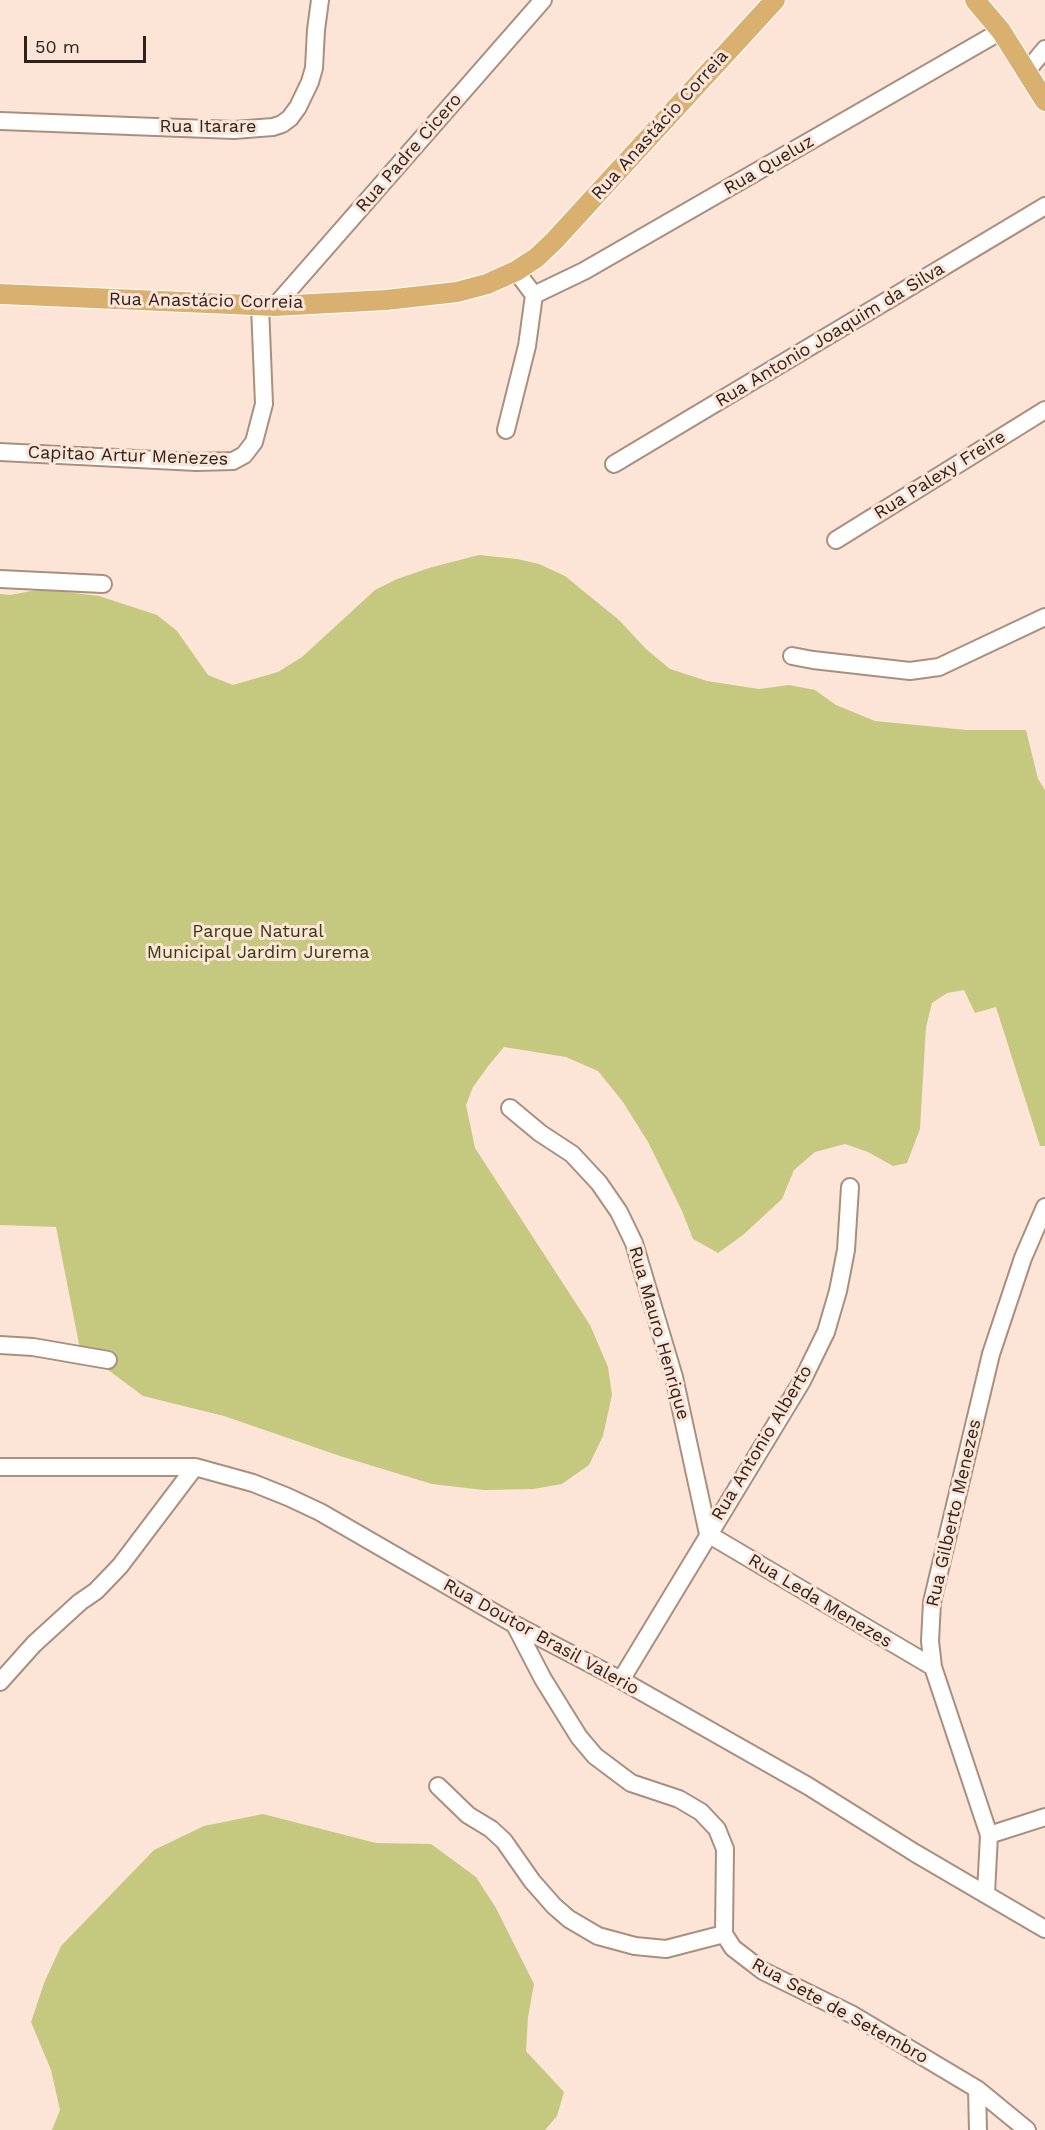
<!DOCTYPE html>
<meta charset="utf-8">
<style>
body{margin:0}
#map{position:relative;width:1045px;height:2130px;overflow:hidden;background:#fce5d7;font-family:"Work Sans",sans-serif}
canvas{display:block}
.scale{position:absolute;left:24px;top:36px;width:122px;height:27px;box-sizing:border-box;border:3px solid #2d221c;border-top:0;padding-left:8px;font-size:18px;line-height:21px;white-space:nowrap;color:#2d221c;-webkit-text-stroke:4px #fce5d7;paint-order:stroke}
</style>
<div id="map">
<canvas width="1045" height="2130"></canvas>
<div class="scale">50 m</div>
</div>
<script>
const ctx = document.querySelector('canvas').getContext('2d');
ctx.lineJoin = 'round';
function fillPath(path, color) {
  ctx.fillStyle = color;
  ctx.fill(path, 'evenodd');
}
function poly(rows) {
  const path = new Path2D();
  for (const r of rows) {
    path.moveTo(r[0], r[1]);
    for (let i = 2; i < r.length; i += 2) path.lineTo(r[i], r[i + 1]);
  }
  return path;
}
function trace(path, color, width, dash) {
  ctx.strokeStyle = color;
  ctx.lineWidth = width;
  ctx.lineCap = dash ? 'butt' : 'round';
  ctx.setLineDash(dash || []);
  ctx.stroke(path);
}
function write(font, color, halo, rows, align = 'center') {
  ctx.font = font + ' "Work Sans",sans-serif';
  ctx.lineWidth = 6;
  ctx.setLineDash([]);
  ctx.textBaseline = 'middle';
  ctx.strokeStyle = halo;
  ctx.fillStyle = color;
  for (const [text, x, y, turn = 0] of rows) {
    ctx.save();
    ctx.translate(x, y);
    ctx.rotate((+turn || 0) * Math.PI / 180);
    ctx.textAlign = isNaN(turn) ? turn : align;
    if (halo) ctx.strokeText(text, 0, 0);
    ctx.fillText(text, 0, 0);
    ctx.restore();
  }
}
const green = poly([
 [479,555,517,559,539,564,565,576,619,620,646,649,670,669,707,681,759,689,789,685,815,690,836,705,875,721,967,730,1026,730,1038,779,1045,790,1045,1146,1040,1146,996,1007,975,1013,964,990,947,993,932,1003,926,1027,920,1129,907,1163,893,1166,868,1152,845,1144,815,1152,794,1170,782,1199,743,1235,718,1253,693,1239,682,1211,648,1142,623,1102,598,1071,566,1057,504,1047,489,1065,473,1087,466,1105,475,1148,590,1325,608,1367,612,1395,603,1436,589,1465,562,1484,533,1489,484,1490,432,1484,340,1456,224,1416,143,1396,80,1349,56,1227,0,1225,0,594,10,595,42,589,99,596,157,615,177,631,208,675,233,685,278,672,302,657,375,590,397,579,429,568],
 [263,1814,376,1843,431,1844,476,1877,496,1908,534,1984,528,2017,526,2051,564,2092,557,2116,545,2130,52,2130,60,2110,51,2070,31,2022,44,1983,61,1946,154,1850,204,1826]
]);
const minor = poly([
 [1026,72,1045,49],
 [0,121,234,130,273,127,282,124,290,118,298,107,310,82,314,68,316,30,320,0],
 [516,271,534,295],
 [534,295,584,271,1001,31],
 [275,306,543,0],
 [506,430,527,346,534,295],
 [0,452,196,462,233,461,244,455,254,442,264,404,260,306],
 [614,464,1045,206],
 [836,540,1045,410],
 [0,579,103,584],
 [792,656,813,660,910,671,939,667,1045,617],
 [510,1108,540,1133,572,1154,599,1183,619,1212,634,1243,674,1377,708,1534],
 [0,1345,33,1347,108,1360],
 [0,1467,195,1467,253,1483,288,1497,320,1512,514,1624,621,1680,808,1786,915,1853,1045,1929],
 [708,1534,933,1667],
 [515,1625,543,1679,579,1737,595,1756,631,1783,679,1799,701,1812,717,1829,725,1849,724,1934,733,1948,763,1971,853,2015,977,2089,1027,2130],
 [621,1680,802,1381,826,1332,838,1291,846,1250,850,1187],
 [0,1682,34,1644,80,1602,96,1591,120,1566,195,1467],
 [438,1786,468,1815,491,1829,504,1841,532,1881,554,1906,569,1919,598,1936,635,1946,666,1949,724,1934],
 [989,1835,1045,1817],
 [986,1893,989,1835,933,1667,930,1641,932,1602,991,1354,1023,1258,1045,1207],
 [977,2089,978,2130]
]);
const major = poly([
 [975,0,1001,31,1045,101],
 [0,294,275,306,386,300,457,292,487,284,516,271,536,258,554,241,775,0]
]);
const streetNames = [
 ["Rua Anastácio Correia",660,125,-48],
 ["Rua Itarare",208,127],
 ["Rua Padre Cicero",409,153,-49],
 ["Rua Queluz",769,165,-30],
 ["Rua Anastácio Correia",206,301,1],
 ["Rua Antonio Joaquim da Silva",830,335,-31],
 ["Capitao Artur Menezes",128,456,2],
 ["Rua Palexy Freire",940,475,-32],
 ["Rua Mauro Henrique",659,1333,74],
 ["Rua Antonio Alberto",762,1443,-59],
 ["Rua Gilberto Menezes",954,1513,-77],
 ["Rua Leda Menezes",820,1601,31],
 ["Rua Doutor Brasil Valerio",541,1637,29],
 ["Rua Sete de Setembro",840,2011,29]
];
const parkNames = [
 ["Parque Natural",258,932],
 ["Municipal Jardim Jurema",258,953]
];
fillPath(green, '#c4c97f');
trace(minor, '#aa8f7f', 20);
trace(major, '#fff', 22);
trace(minor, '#fff', 16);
trace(major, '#dab070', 20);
write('18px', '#2d221c', '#fce5d7', streetNames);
write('18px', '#383a11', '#fce5d7', parkNames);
</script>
